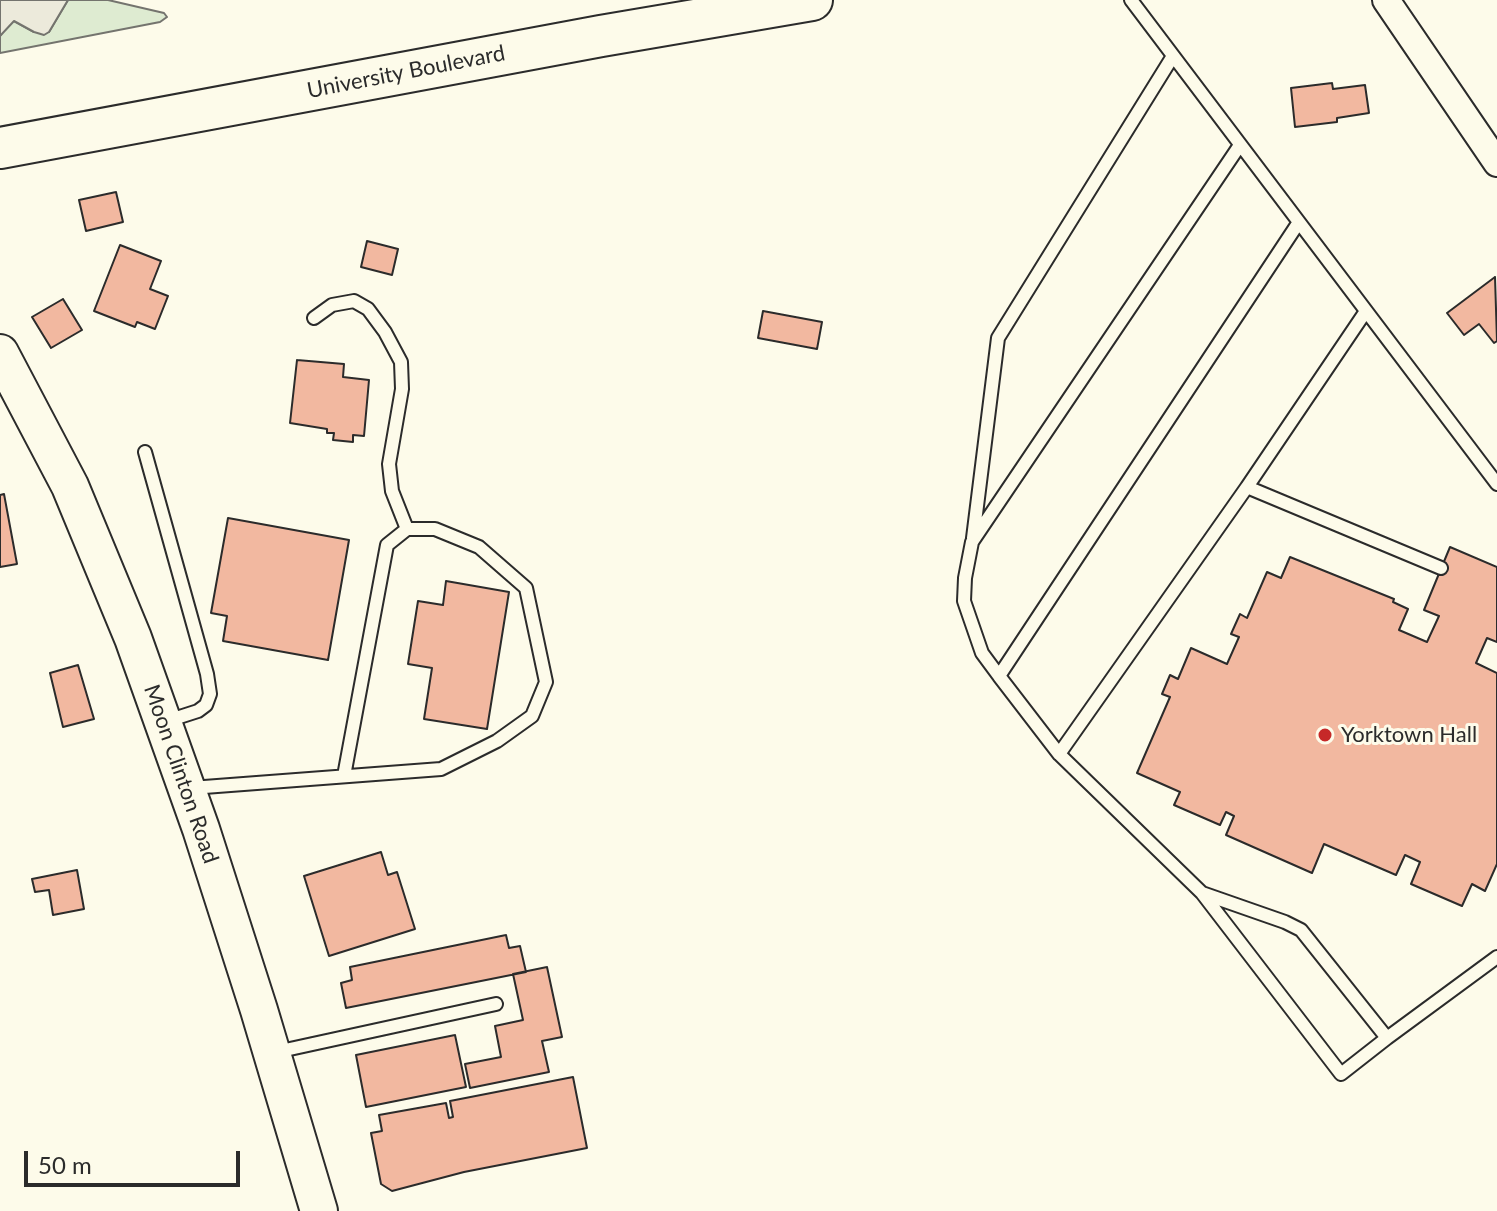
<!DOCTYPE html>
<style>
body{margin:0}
#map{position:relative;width:1497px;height:1211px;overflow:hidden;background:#fdfbea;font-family:Lato,sans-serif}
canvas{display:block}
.scale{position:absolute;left:24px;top:1151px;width:216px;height:36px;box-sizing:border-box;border:4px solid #2b2b2b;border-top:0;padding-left:10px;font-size:24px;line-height:28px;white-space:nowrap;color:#2b2b2b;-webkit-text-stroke:6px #fdfbea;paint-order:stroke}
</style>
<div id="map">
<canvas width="1497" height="1211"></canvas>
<div class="scale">50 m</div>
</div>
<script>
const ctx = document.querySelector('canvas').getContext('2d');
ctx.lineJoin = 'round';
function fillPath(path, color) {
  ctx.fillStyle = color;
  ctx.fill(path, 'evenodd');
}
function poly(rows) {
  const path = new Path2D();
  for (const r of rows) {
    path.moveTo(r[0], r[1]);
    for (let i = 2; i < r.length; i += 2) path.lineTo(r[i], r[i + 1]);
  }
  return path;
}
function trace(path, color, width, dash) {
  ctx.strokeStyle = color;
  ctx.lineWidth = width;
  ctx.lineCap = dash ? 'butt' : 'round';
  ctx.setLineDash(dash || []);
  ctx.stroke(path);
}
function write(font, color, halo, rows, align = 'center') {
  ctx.font = font + ' Lato,sans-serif';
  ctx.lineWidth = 6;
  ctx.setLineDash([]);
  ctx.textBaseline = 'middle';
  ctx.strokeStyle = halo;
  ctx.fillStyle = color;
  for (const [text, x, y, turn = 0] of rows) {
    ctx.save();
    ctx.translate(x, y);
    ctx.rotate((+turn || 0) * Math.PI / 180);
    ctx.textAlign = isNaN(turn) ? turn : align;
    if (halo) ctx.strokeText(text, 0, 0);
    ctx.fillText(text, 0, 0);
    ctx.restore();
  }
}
const green = poly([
 [68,0,108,0,164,13,167,17,160,22,0,53,0,36,11,21,14,21,34,32,49,32,68,0]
]);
const parking = poly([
 [0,0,68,0,49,32,44,35,34,32,14,21,0,36,0,0]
]);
const building = poly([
 [1332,83,1333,89,1365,85,1369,113,1337,118,1337,122,1295,127,1291,88,1332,83],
 [116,192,123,222,86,231,79,200,116,192],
 [367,241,398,249,392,275,361,267,367,241],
 [120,245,161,261,150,289,168,296,155,329,137,322,135,327,94,311,120,245],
 [1495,277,1497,341,1494,343,1479,324,1464,335,1447,313,1495,277],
 [63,299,82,330,51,348,32,317,63,299],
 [763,311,822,322,817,349,758,338,763,311],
 [297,360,344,364,343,377,369,380,364,436,353,435,353,442,333,440,334,433,327,433,327,429,290,423,297,360],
 [4,494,17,564,0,567,0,495,4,494],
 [228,518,349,540,328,660,223,641,227,616,211,613,228,518],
 [1450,547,1497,567,1497,642,1487,638,1476,663,1497,673,1497,864,1485,891,1472,884,1462,906,1411,884,1420,862,1405,855,1396,875,1324,844,1312,873,1226,835,1234,816,1226,812,1220,825,1174,805,1180,792,1137,773,1170,697,1162,694,1170,675,1178,679,1191,648,1227,664,1239,637,1231,634,1240,614,1247,618,1267,572,1281,578,1290,557,1394,599,1393,602,1408,609,1399,630,1427,642,1439,616,1424,610,1450,547],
 [446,581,509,592,487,729,424,719,432,668,408,664,418,601,443,605,446,581],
 [78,665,94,719,63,727,50,673,78,665],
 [381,852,388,875,397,872,415,929,329,956,304,876,381,852],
 [77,870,84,909,53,915,49,890,35,892,32,879,77,870],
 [506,935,509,948,520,946,526,972,346,1008,341,983,352,980,350,967,506,935],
 [547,967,562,1037,542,1041,549,1072,470,1088,465,1064,501,1057,495,1026,523,1020,513,974,547,967],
 [455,1035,466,1087,366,1107,356,1055,455,1035],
 [573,1077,587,1148,464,1172,392,1191,381,1184,371,1133,382,1131,379,1115,446,1103,449,1118,453,1117,450,1101,573,1077]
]);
const lane = poly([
 [1131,0,1497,484],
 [1366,311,1247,487,1441,568],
 [314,318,332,305,354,301,368,309,385,332,401,362,402,389,389,464,392,491,407,529],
 [145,452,207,674,210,694,206,705,198,711,167,721],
 [1247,487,1059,754,999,676,1299,222],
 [973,538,998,338,1173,56],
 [999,676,982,653,964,601,965,578,972,542,1240,145],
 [1059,754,1202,893,1285,922,1301,930,1387,1038,1497,957],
 [191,788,441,769,497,741,532,716,546,682,526,588,479,547,435,529,407,529,387,545,344,776],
 [1202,893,1341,1074,1387,1038],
 [276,1052,496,1004]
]);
const street = poly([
 [1386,0,1497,163]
]);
const secondary = poly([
 [0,353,70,486,133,638,201,829,259,1010,319,1211]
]);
const primary = poly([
 [0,148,601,36,812,0]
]);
const markers = [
 [1325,735,8,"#c62828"]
];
const streetNames = [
 ["University Boulevard",406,72,-11],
 ["Moon Clinton Road",181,774,71]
];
const poiNames = [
 ["Yorktown Hall",1341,735]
];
fillPath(green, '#deebd1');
trace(green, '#74746e', 2);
fillPath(parking, '#eceadb');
trace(parking, '#74746e', 2);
fillPath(building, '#f2b8a0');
trace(building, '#2b2b2b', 2);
trace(lane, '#2b2b2b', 16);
trace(street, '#2b2b2b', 30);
trace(secondary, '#2b2b2b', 40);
trace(primary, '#2b2b2b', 44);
trace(lane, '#fdfbea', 12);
trace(street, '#fdfbea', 26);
trace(secondary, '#fdfbea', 36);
trace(primary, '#fdfbea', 40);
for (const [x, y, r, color] of markers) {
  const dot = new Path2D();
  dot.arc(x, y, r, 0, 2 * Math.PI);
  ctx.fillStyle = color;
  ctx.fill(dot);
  trace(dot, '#fdfbea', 3);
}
write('22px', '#2b2b2b', '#fdfbea', streetNames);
write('22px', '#2b2b2b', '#fdfbea', poiNames, 'left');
</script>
